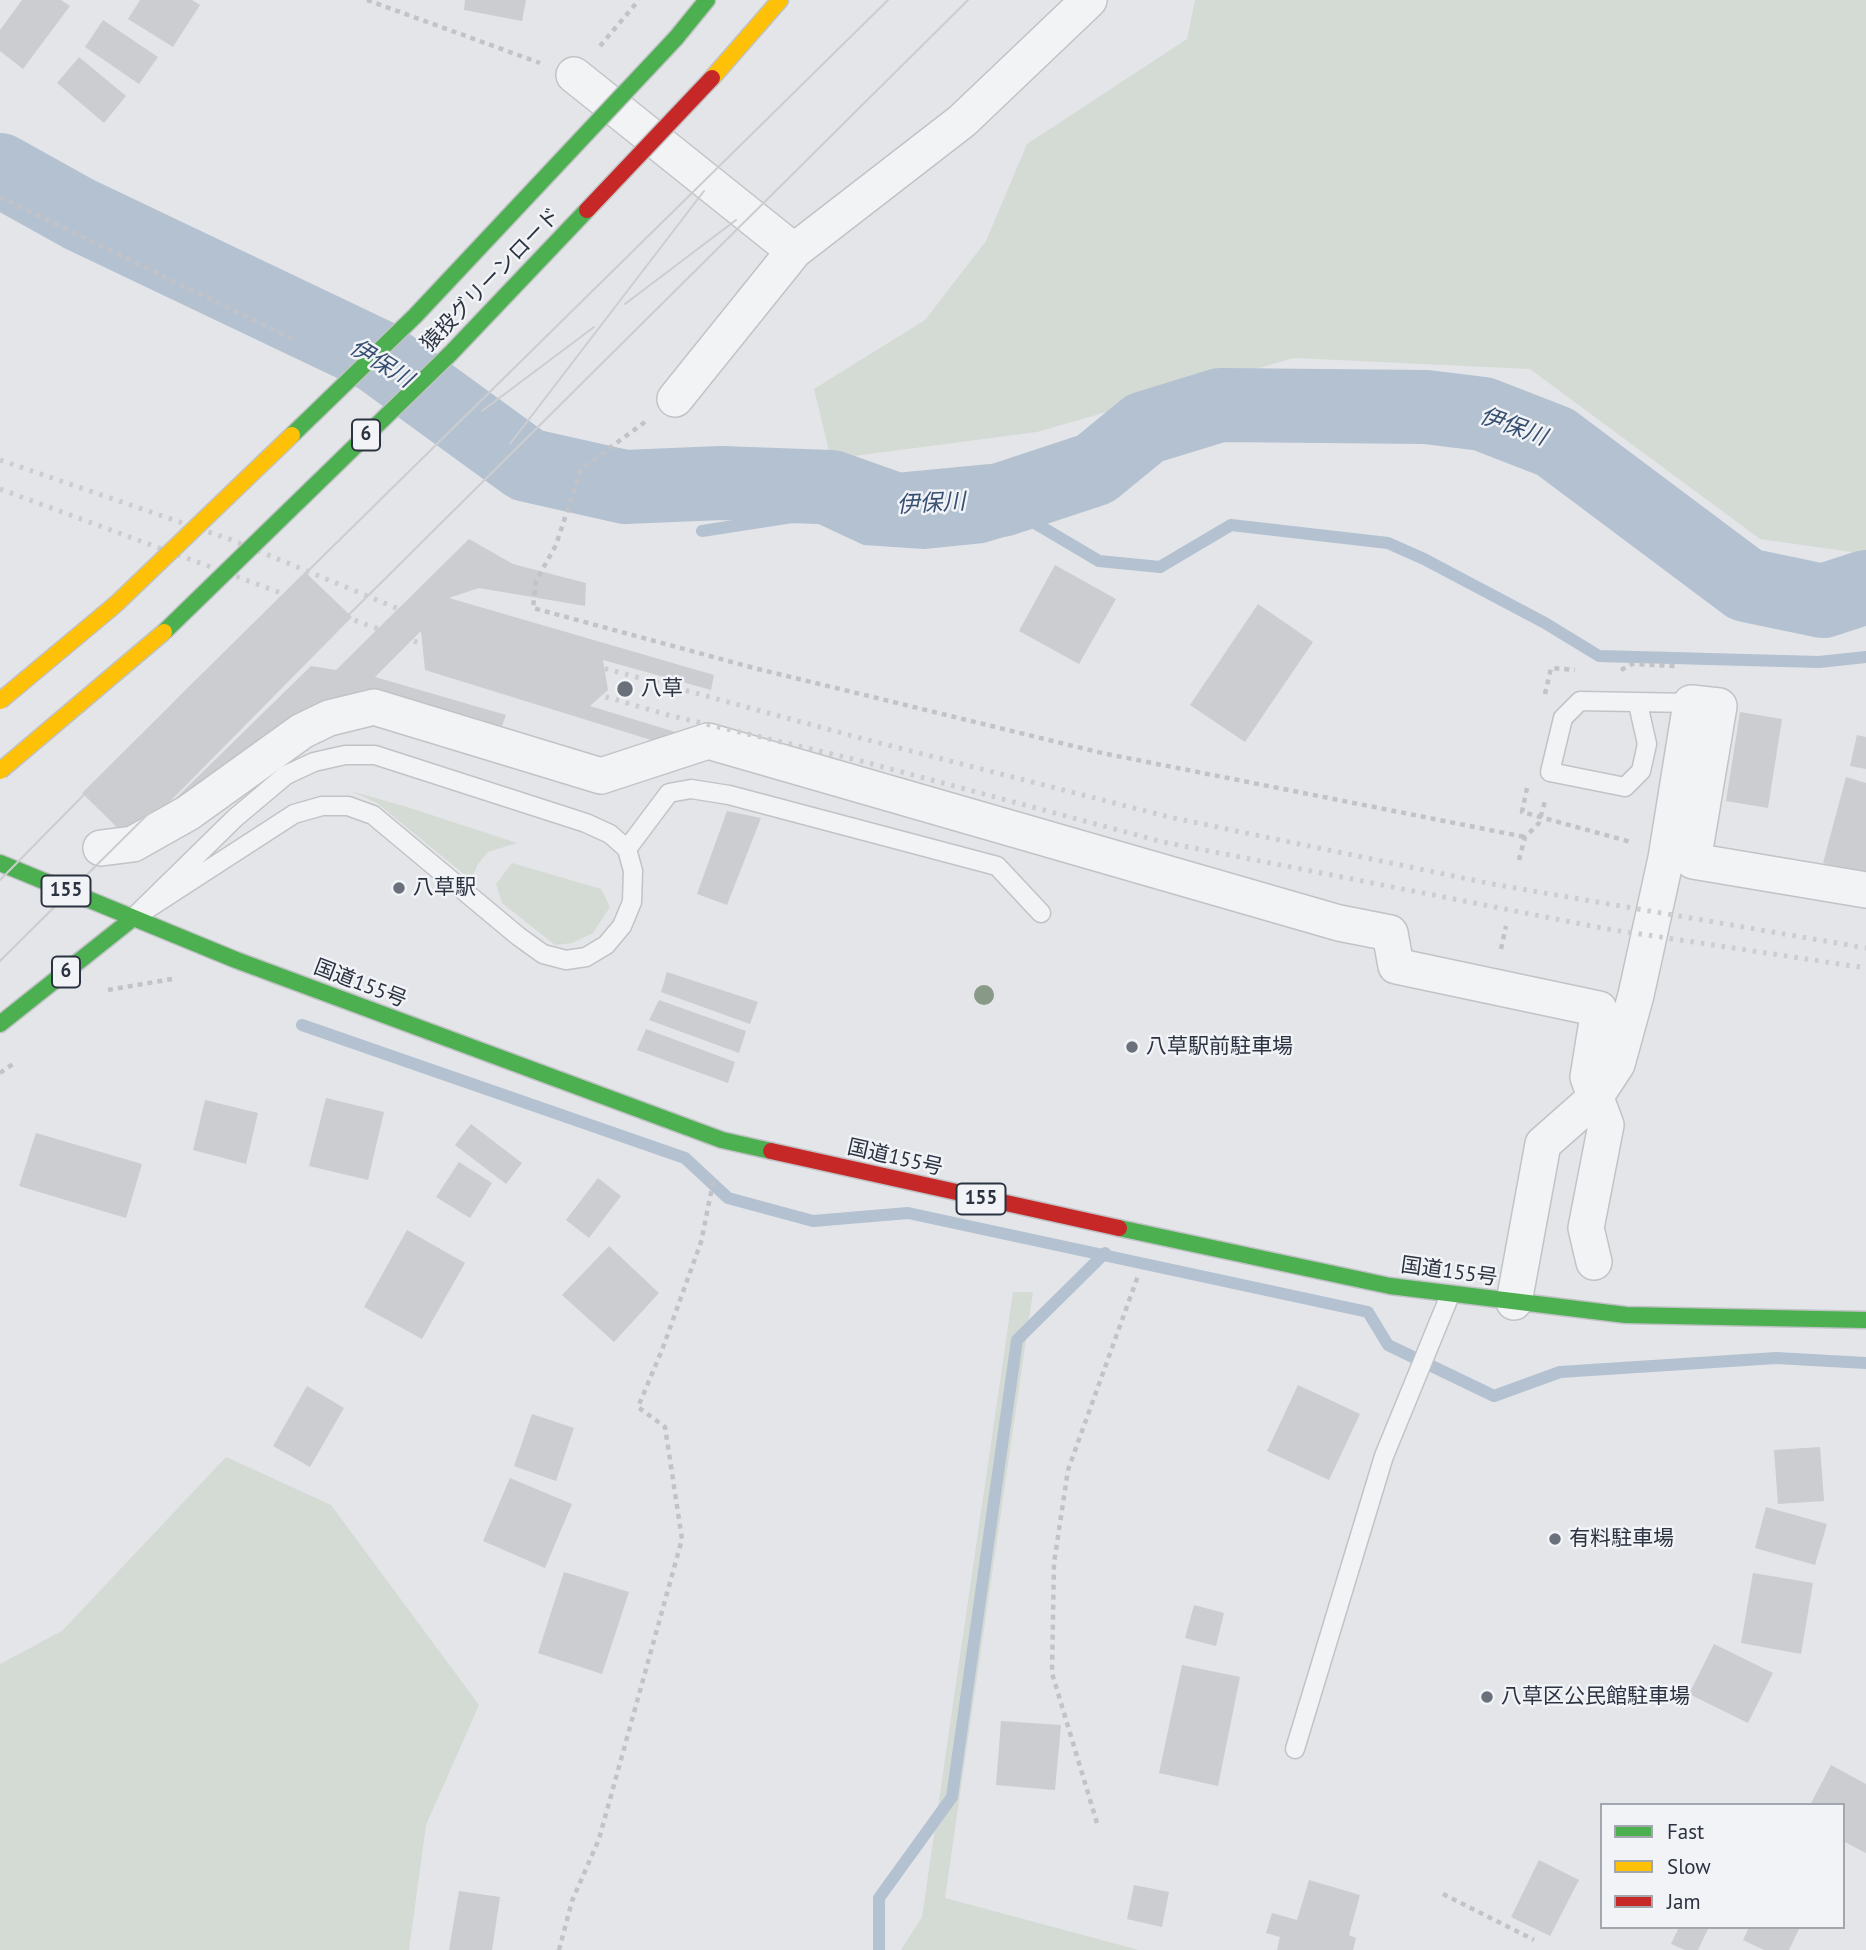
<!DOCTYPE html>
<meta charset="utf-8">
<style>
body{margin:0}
#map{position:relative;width:1866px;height:1950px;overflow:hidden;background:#e3e5e8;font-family:"PT Sans",sans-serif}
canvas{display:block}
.legend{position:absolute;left:1600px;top:1803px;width:245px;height:126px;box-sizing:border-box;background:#f1f3f7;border:2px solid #a2a6ae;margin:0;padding:9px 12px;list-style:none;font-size:21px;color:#2b3240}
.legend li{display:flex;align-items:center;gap:14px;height:35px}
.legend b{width:35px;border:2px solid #a2a6ae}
</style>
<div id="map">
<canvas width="1866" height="1950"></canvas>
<ul class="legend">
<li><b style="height:9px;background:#4caf50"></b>Fast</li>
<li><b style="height:9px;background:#ffc107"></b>Slow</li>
<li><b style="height:9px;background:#c62828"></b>Jam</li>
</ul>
</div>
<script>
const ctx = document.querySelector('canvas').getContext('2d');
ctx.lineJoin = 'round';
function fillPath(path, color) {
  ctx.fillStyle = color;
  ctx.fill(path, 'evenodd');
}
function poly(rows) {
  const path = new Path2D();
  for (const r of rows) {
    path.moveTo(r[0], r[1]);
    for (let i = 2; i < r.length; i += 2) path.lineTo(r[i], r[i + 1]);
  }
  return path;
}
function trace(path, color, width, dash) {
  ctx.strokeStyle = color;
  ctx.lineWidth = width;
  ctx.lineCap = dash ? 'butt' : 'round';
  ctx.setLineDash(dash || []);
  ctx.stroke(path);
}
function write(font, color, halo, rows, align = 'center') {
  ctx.font = font + ' "PT Sans","Noto Sans JP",sans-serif';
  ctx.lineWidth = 5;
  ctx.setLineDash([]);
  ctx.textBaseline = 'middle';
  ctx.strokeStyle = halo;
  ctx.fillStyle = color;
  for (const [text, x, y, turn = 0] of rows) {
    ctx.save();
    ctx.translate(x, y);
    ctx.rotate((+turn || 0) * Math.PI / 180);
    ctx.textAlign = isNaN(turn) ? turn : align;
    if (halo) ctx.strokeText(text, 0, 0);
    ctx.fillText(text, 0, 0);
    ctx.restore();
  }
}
const green = poly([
 [1195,0,1866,0,1866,554,1760,539,1530,369,1294,358,1037,432,831,459,814,389,925,320,986,241,1027,144,1187,39],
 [351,791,407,807,517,843,488,852,478,864,471,880,377,803],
 [512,863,601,889,610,907,593,933,572,943,555,945,502,903,496,884],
 [1013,1292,1033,1292,945,1898,1139,1950,901,1950,922,1917],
 [226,1457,331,1505,479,1705,426,1825,409,1950,0,1950,0,1664,62,1631]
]);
const stream = poly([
 [702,531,792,517,820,518,865,539,924,543,983,537,1033,522,1099,561,1160,567,1231,525,1388,543,1424,559,1545,623,1599,656,1819,662,1866,657],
 [302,1025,685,1158,728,1198,813,1221,908,1213,1368,1312,1388,1345,1494,1396,1560,1372,1776,1358,1866,1363],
 [879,1950,879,1898,952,1797,1017,1340,1105,1253]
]);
const river = poly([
 [0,170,79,214,377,356,527,465,625,487,721,483,831,487,896,510,1001,500,1095,469,1145,428,1220,405,1426,407,1483,414,1555,442,1746,585,1823,601,1866,587]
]);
const building = poly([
 [22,0,61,0,70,6,23,69,0,51,0,30],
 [140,0,192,0,200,5,173,47,128,19],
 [465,0,526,0,522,21,464,10],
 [103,20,158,57,139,84,85,47],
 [79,57,126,96,104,123,57,83],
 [469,539,513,564,586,583,585,606,479,588,449,598,714,675,711,690,603,660,608,690,590,706,695,738,690,752,425,670,421,631,375,677,506,715,493,751,341,717,198,810,176,798,311,666,336,670],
 [1055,565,1116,599,1079,664,1019,631],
 [305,572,352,617,131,841,82,793],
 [1258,604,1313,642,1245,742,1190,705],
 [1740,712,1782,719,1768,808,1726,801],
 [1857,735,1866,737,1866,769,1850,766],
 [1846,777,1866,783,1866,875,1823,863],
 [727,811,761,818,727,905,697,894],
 [667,972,758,1002,750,1024,661,992],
 [659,1000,746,1031,739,1053,649,1020],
 [646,1029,735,1062,728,1083,637,1050],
 [326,1098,384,1112,368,1180,309,1166],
 [205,1100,258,1113,246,1164,193,1150],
 [471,1124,522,1163,506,1184,455,1145],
 [36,1133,142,1164,126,1218,19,1186],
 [459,1162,492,1183,470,1218,436,1197],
 [598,1178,621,1196,589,1238,566,1220],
 [407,1230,465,1263,422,1339,364,1307],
 [609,1246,659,1293,614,1342,562,1295],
 [1298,1385,1360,1414,1329,1480,1267,1451],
 [307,1386,344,1408,310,1467,273,1446],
 [532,1414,574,1428,556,1481,514,1466],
 [1820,1447,1824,1501,1778,1504,1774,1450],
 [510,1478,572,1504,545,1568,483,1541],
 [1766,1507,1827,1524,1815,1565,1755,1548],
 [564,1572,629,1592,602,1674,538,1653],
 [1753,1573,1813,1583,1801,1654,1741,1643],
 [1194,1605,1224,1613,1216,1646,1185,1638],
 [1714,1644,1773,1673,1748,1723,1689,1694],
 [1182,1665,1240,1677,1218,1786,1159,1773],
 [1001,1721,1061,1725,1055,1790,996,1785],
 [1831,1765,1866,1784,1866,1853,1843,1841,1843,1805,1810,1805],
 [1539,1860,1579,1880,1550,1936,1511,1917],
 [1309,1880,1360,1895,1349,1935,1356,1938,1353,1950,1277,1950,1280,1937,1266,1933,1272,1913,1297,1920],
 [1134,1885,1169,1892,1162,1927,1127,1919],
 [459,1891,500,1897,492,1950,449,1950],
 [1679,1927,1709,1927,1698,1950,1685,1950,1671,1944],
 [1749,1927,1800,1927,1789,1950,1764,1950,1743,1940]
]);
const path = poly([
 [367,0,540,63],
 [600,46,639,0],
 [0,197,297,341],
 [645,422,581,469,556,545,536,581,533,608,754,668,1102,753,1525,837],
 [1621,670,1632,664,1677,666],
 [1545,694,1551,668,1575,670],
 [1527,788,1522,812,1631,842],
 [1519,860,1525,837,1539,823,1545,801],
 [1501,949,1506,926],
 [108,990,172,979],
 [0,1073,13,1064],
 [1097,1823,1052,1673,1054,1563,1068,1470,1139,1273],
 [1443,1894,1534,1940],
 [559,1950,572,1901,599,1839,682,1539,665,1427,638,1407,662,1350,701,1242,714,1178]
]);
const lane = poly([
 [1638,704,1647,744,1641,771,1625,787,1550,772,1563,718,1580,701,1691,703],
 [345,755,375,755,586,823,610,834,627,849,633,871,632,902,622,926,606,945,586,957,566,960,543,954,518,936,373,815,348,806,322,806,294,814,132,919,235,818,286,775,314,762,345,755],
 [627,849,669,793,691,789,729,795,997,866,1041,913],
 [1295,1749,1384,1456,1450,1295]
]);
const street = poly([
 [574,75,794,251],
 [675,399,794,251,962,121,1089,0],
 [101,848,133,844,188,813,302,731,329,718,374,707,601,776,708,741,1339,923,1390,933,1396,966,1599,1009,1588,1077,1606,1125,1586,1228,1594,1262],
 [1514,1302,1543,1144,1594,1099,1617,1064,1636,995,1666,858,1691,703,1719,706,1693,861,1866,890]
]);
const fast = poly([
 [676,38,707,0],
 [0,863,236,960,722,1140,771,1151],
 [0,1024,132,919],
 [1119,1228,1390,1286,1626,1315,1866,1320]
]);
const slow = poly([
 [712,78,780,0]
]);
const jam = poly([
 [771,1151,1119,1228]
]);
const tram = poly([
 [625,304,736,220],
 [482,411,594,327],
 [510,444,704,191],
 [0,880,188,689,888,0],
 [0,961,968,0]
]);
const rail = poly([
 [0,460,232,540,423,619,864,739,1169,817,1492,884,1866,948],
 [0,489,400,637,668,715,857,760,1163,842,1607,929,1866,968]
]);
const fastBridge = poly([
 [292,435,415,316,676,38],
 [164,632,451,353,587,210]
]);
const slowBridge = poly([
 [0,701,116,604,292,435],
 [0,771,164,632]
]);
const jamBridge = poly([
 [587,210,712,78]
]);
const trees = [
 [984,995]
];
const markers = [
 [625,689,9,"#6b717b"],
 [399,888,7,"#6b717b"],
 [1132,1047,7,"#6b717b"],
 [1555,1539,7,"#6b717b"],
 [1487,1697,7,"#6b717b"]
];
const shields = [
 [366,435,28],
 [66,891,49],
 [66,972,28],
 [981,1199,49]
];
const shieldNames = [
 ["6",366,435],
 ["155",66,891],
 ["6",66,972],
 ["155",981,1199]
];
const streetNames = [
 ["猿投グリーンロード",491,280,-46],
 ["国道155号",360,984,21],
 ["国道155号",895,1158,13],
 ["国道155号",1449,1272,8]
];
const poiNames = [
 ["八草",641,689],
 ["八草駅",413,888],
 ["八草駅前駐車場",1146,1047],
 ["有料駐車場",1569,1539],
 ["八草区公民館駐車場",1501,1697]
];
const waterNames = [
 ["伊保川",381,364,32],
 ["伊保川",1513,427,20],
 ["伊保川",931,504,-3]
];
fillPath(green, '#d4dbd4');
trace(stream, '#b3c1d1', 12);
trace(river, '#b3c1d1', 74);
fillPath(building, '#cbcdd0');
trace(lane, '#c1c3c6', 21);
trace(street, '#c1c3c6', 38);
trace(fast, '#c0c2c5', 19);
trace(slow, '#c0c2c5', 19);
trace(jam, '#c0c2c5', 19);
trace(path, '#c2c3c8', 4.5, [5, 5]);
trace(lane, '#f2f3f5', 18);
trace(street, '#f2f3f5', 35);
trace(fast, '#4caf50', 16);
trace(slow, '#ffc107', 16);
trace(jam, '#c62828', 16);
trace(tram, '#cccdcf', 2);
trace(rail, '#cccdcf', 5, [3.5, 7]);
trace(fastBridge, '#c0c2c5', 19, []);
trace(slowBridge, '#c0c2c5', 19, []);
trace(jamBridge, '#c0c2c5', 19, []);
trace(fastBridge, '#4caf50', 16);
trace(slowBridge, '#ffc107', 16);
trace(jamBridge, '#c62828', 16);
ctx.fillStyle = '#899988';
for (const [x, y] of trees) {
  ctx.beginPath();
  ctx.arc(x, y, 10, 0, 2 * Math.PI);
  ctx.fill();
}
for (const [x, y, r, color] of markers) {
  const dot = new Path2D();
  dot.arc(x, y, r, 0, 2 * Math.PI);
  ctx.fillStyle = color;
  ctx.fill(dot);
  trace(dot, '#f1f3f7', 2.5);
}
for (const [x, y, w] of shields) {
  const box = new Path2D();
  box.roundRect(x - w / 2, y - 15.5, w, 31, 5);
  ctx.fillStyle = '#f1f3f7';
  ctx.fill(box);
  trace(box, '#2b3240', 2);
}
write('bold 19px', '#2b3240', null, shieldNames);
write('21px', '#2b3240', '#f1f3f7', streetNames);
write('21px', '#2b3240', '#f1f3f7', poiNames, 'left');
write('italic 23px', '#375072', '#f1f3f7', waterNames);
</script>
